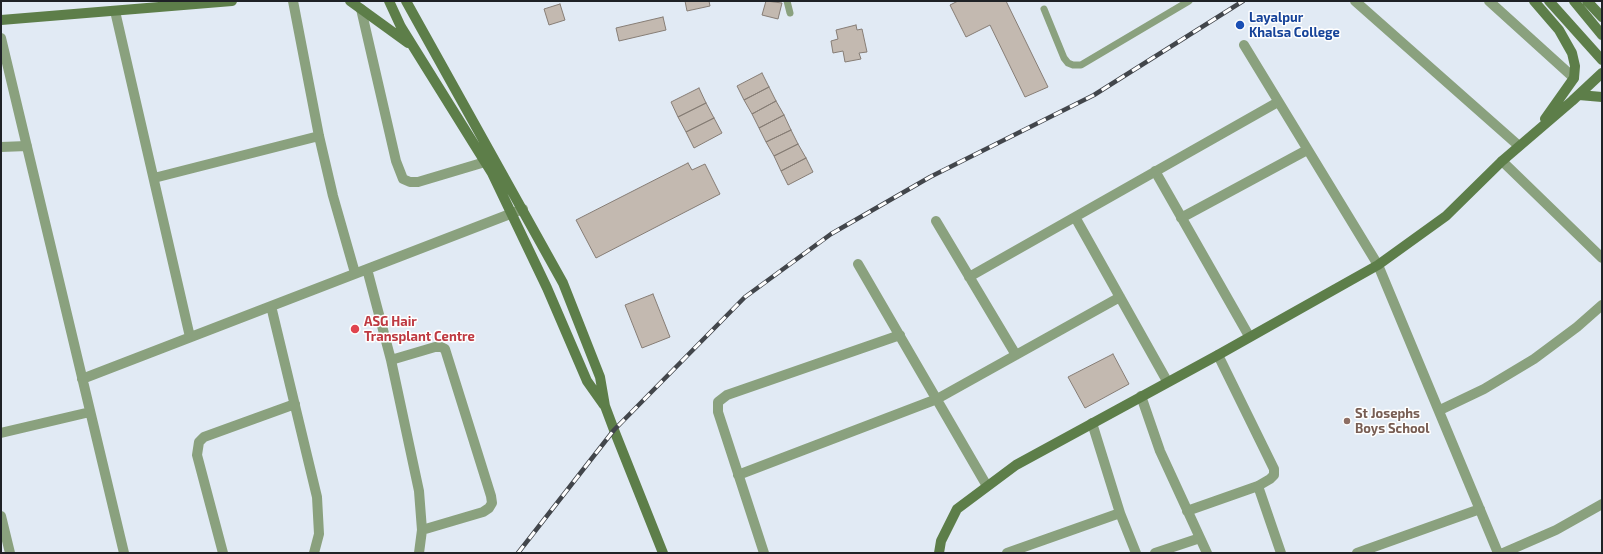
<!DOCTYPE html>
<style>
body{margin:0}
#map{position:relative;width:1603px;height:554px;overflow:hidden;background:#e1eaf4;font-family:"Exo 2",sans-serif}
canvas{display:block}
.frame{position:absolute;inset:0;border:2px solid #1f2226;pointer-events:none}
</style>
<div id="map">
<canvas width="1603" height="554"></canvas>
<div class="frame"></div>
</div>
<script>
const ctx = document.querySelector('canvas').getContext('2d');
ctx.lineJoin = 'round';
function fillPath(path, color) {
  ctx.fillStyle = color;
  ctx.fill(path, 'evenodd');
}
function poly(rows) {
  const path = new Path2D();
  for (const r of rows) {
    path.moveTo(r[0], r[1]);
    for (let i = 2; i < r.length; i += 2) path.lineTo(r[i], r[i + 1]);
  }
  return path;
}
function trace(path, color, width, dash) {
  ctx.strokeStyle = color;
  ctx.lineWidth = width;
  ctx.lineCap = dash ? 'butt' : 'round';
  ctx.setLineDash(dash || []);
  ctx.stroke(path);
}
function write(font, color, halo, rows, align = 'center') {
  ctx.font = font + ' "Exo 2",sans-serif';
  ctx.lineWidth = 3;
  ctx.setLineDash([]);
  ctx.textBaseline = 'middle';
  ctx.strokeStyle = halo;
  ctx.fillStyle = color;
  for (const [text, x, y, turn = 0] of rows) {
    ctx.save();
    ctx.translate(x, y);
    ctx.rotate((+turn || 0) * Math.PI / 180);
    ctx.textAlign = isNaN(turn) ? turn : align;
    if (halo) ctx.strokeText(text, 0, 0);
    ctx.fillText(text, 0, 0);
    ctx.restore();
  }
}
const building = poly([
 [685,1,709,1,710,6,687,11,685,1],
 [766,1,782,3,778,19,762,15,766,1],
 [958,1,1006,1,1048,87,1025,97,990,25,966,37,950,5,958,1],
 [560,4,565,20,549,25,544,9,560,4],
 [663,17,666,30,619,41,616,28,663,17],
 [856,25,857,30,862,29,867,52,859,53,861,59,845,62,843,51,833,53,831,41,838,39,836,30,856,25],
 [762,73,769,87,744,100,737,86,762,73],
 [769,87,776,101,752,114,744,100,769,87],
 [699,88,706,103,678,117,671,102,699,88],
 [776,101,784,115,759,128,752,114,776,101],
 [706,103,714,118,686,132,678,117,706,103],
 [784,115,791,130,766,142,759,128,784,115],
 [714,118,722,133,694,148,686,132,714,118],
 [791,130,798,144,774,156,766,142,791,130],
 [798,144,806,158,781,171,774,156,798,144],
 [806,158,813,172,788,185,781,171,806,158],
 [688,163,692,170,705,164,720,194,596,258,576,220,688,163],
 [653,294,670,337,642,348,625,305,653,294],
 [1113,354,1129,384,1085,408,1068,377,1113,354]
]);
const lane = poly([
 [787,1,790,13],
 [1044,9,1064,58,1068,63,1073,65,1081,65,1189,1]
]);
const street = poly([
 [293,1,319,136,333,196,355,273],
 [1355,1,1519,146],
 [1489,1,1574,78],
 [361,9,396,161,403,179,410,182,418,182,485,162],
 [115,11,190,337],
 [1,38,124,553],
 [1244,45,1378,265,1498,553],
 [1,147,27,146],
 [1502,161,1602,258],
 [1155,171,1249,336],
 [154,178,319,136],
 [1075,217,1167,381],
 [1181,218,1307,150],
 [936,221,1016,355],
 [858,264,987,486],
 [367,269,391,360,419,491,422,530,419,553],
 [969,277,1278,102],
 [271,306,317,497,319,534,314,553],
 [391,360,435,347,441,347,445,349,491,496,492,503,489,508,483,512,422,530],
 [82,379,523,209],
 [1141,396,1160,451,1207,553],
 [1440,410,1484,389,1534,359,1577,327,1602,305],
 [1092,423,1120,513,1136,553],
 [1,433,90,412],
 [738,475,937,399,1120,297],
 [1258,486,1281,553],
 [1187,511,1258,486,1270,479,1274,475,1274,469,1218,355],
 [1,516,10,553],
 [223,553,197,455,199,442,204,437,295,404],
 [764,553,718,412,718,402,727,395,900,335],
 [1007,553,1120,513],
 [1155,553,1200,538],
 [1357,553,1480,509],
 [1503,553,1556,530,1602,504]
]);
const secondary = poly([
 [350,1,408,43],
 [389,1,401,27,492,173,547,288,587,381,604,405],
 [406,1,563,283,600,377,605,406,614,430,663,553],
 [1534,1,1559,30,1572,53,1575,66,1574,78,1545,119],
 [1549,1,1602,60],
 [1574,1,1602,35],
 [1587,1,1602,17],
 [1,20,232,1],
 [1579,95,1602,97],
 [939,553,941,541,957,509,1016,465,1218,355,1378,265,1446,216,1502,161,1572,101,1602,73]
]);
const rail = poly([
 [518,553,614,430,745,297,831,234,930,177,1094,95,1243,1]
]);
const markers = [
 [1240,25,5,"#1a4fb4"],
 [355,329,5,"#e0444e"],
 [1347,421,4,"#8d6e63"]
];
const transitNames = [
 ["Layalpur",1249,18],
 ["Khalsa College",1249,33]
];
const healthNames = [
 ["ASG Hair",364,322],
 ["Transplant Centre",364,337]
];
const educationNames = [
 ["St Josephs",1355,414],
 ["Boys School",1355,429]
];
fillPath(building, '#c3b9b0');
trace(building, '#867d75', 1);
trace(lane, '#8aa17e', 7);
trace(street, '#8aa17e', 10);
trace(secondary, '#5d7e49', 10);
trace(rail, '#42464b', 4.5);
trace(rail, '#fff', 3, [9]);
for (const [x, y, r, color] of markers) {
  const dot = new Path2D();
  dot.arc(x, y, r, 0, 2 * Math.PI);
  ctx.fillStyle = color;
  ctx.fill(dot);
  trace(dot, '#fff', 1.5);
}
write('bold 13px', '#164399', '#fff', transitNames, 'left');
write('bold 13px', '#be3a42', '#fff', healthNames, 'left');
write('bold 13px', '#785e54', '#fff', educationNames, 'left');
</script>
